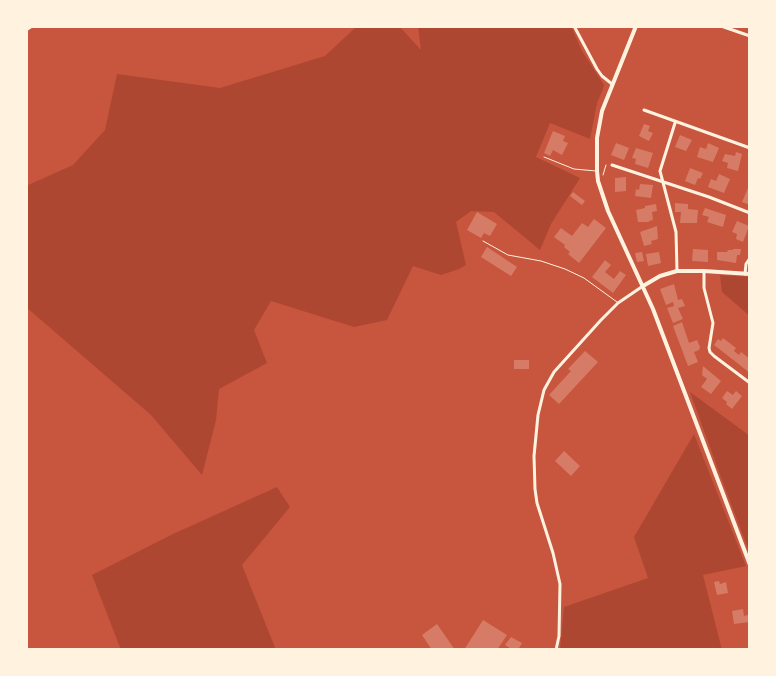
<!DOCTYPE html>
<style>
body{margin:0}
#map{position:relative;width:776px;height:676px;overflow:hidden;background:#c8553d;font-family:Lora,serif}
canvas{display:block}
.frame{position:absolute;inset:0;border:28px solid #fff3e0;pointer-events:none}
</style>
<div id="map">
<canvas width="776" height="676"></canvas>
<div class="frame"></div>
</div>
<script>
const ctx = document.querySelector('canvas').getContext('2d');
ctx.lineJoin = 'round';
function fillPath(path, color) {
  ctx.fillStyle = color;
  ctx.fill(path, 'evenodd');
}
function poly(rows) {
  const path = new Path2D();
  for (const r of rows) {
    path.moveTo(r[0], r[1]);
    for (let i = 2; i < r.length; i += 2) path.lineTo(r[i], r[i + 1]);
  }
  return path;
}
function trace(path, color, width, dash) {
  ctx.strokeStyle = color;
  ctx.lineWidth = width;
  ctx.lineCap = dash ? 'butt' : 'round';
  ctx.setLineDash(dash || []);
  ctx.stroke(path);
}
const green = poly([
 [357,26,399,26,421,50,418,26,571,26,582,51,604,85,603,89,597,103,590,139,550,123,536,157,580,178,551,224,540,250,494,212,471,211,456,222,466,265,459,269,441,275,413,266,387,320,354,327,271,301,254,330,267,363,219,389,216,420,202,475,151,415,26,307,26,186,73,165,105,130,117,74,220,88,325,56],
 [720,275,750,277,750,316,722,292],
 [690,392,750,436,750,554,719,472],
 [694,434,746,566,703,575,722,650,560,650,564,607,648,578,634,537],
 [277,487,290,507,242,565,276,650,121,650,92,575,173,534]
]);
const building = poly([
 [644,124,650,126,648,131,653,133,649,141,639,136],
 [553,131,565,136,563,141,568,143,562,155,553,150,550,156,544,153],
 [680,135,692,140,686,151,675,147],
 [616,143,629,148,624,160,611,155],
 [708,143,719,148,713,162,697,157,700,147,706,149],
 [636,148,653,153,648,168,635,164,636,159,632,158],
 [736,152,742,154,738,171,727,168,728,163,722,161,725,154,735,156],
 [690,168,703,173,700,179,698,178,695,185,685,181],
 [719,174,730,179,724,193,708,187,711,179,716,181],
 [626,177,626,191,615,192,615,178],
 [640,184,653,185,651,198,635,196,636,189,639,190],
 [748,188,750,189,750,205,742,202],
 [573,192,585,201,582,205,570,196],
 [675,203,688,204,688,209,698,210,697,223,680,223,681,212,675,212],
 [656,204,657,211,652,212,653,220,649,221,649,222,638,222,636,210,645,208,645,206],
 [705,208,726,215,723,227,707,222,709,217,702,215],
 [477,212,497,224,490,236,484,233,481,238,467,230],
 [594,219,606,228,579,263,568,254,570,252,564,247,565,245,554,237,561,228,572,236,582,223,588,227],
 [737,221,749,226,743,242,736,239,737,234,732,232],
 [657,226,658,239,651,241,652,244,644,246,640,232],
 [487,247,517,267,511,276,481,257],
 [693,249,708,250,708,262,692,261],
 [733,249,741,249,740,255,737,255,736,263,717,260,717,252,727,252,728,250,733,250],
 [642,252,644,261,637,262,635,253],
 [659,252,661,263,648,266,646,254],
 [605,260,611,265,605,272,614,279,620,271,626,275,613,293,592,277],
 [674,284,678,300,682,299,685,306,678,308,683,319,673,323,667,308,674,306,673,302,666,305,660,289],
 [682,322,689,343,697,340,700,347,699,350,694,352,698,362,688,366,673,326],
 [723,338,736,348,734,351,739,355,741,352,750,359,750,373,714,345,718,339,721,341],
 [585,351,598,362,559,404,549,395,571,371,568,369],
 [514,360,529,360,529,369,514,369],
 [703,366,721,381,711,394,701,387,707,379,702,375],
 [727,391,733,395,736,391,742,396,732,409,726,404,727,402,722,398],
 [564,451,580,466,571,476,555,461],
 [719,581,720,584,726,582,728,593,717,595,714,582],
 [743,609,744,616,748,615,749,622,734,624,732,611],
 [483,620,507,635,497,650,464,650],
 [437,624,455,650,432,650,422,635],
 [511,637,522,643,518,650,513,650,505,645]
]);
const path = poly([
 [603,175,606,165]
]);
const service = poly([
 [544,157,574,169,596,171],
 [483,241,508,255,541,261,565,269,584,278,617,302]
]);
const minor = poly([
 [574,26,597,69,602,76,612,84],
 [721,26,750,36],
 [26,30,32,26],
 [644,110,750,148],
 [675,123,660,171,676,232,677,271],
 [612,165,709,197,750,213],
 [704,271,704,288,713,323,709,348,710,352,714,356,750,383],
 [745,274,746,264,750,258],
 [556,650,559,636,560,584,553,553,537,503,535,489,534,456,538,415,544,390,554,372,601,320,618,303,643,286]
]);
const tertiary = poly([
 [636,26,602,111,597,138,597,171,598,181,608,211,653,309,750,565],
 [643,286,660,276,677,271,704,271,750,274]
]);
fillPath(green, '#ae4732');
fillPath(building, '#d67c66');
trace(path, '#fff3e0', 1);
trace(service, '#fff3e0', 1);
trace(minor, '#fff3e0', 3);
trace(tertiary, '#fff3e0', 4);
</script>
